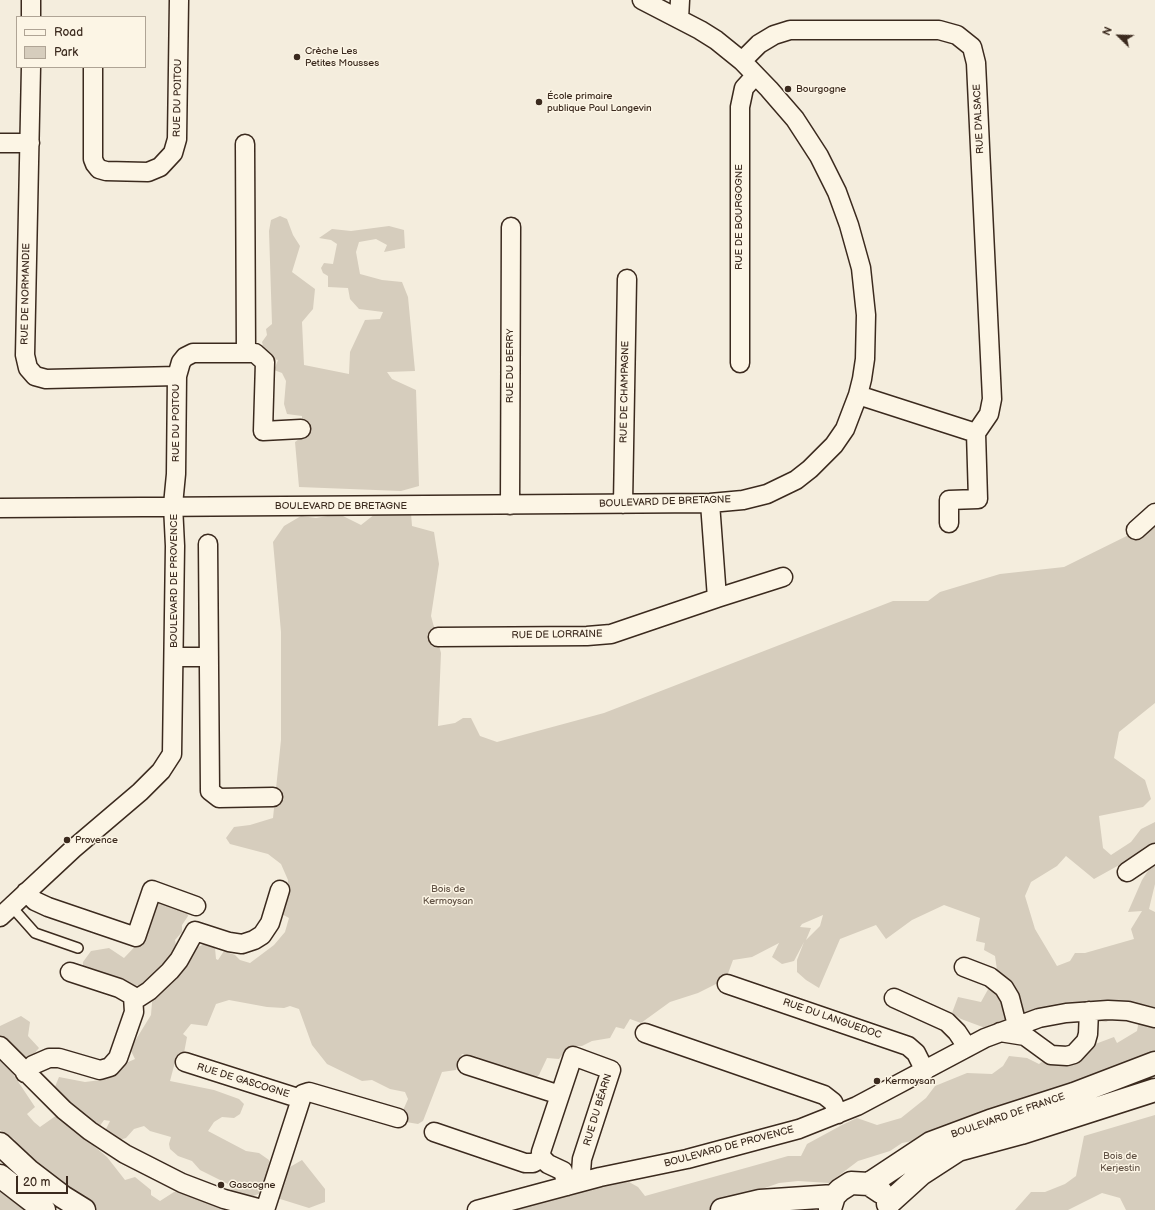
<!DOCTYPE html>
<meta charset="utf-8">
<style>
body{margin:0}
#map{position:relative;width:1155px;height:1210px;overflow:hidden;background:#f4eddd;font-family:"Balsamiq Sans",sans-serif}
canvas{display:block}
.legend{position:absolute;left:16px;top:16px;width:130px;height:52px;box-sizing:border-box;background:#fcf5e5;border:1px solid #afa495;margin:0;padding:5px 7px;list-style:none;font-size:12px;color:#3b2a1e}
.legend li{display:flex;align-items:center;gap:8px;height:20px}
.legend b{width:20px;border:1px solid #afa495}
.north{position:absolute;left:1099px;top:16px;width:40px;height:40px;-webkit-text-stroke:3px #fcf5e5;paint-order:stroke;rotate:293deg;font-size:11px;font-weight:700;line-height:16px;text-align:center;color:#3b2a1e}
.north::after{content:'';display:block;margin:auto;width:14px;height:18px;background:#3b2a1e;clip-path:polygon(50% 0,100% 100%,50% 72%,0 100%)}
.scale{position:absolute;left:16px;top:1176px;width:52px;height:18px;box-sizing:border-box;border:2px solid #3b2a1e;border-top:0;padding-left:5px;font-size:12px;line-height:14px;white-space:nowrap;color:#3b2a1e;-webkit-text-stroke:3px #fcf5e5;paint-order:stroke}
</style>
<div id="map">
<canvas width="1155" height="1210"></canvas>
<ul class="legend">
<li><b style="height:5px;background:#fcf5e5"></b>Road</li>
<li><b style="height:11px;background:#d6cdbd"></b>Park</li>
</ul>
<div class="north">N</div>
<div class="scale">20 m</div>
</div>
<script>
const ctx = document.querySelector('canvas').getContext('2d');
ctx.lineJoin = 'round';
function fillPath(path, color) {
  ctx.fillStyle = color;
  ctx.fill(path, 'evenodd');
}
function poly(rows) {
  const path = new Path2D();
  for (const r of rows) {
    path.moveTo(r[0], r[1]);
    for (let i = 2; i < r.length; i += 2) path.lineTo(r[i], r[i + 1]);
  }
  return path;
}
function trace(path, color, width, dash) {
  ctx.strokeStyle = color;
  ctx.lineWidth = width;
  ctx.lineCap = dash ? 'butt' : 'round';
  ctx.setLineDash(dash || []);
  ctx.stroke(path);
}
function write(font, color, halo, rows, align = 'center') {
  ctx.font = font + ' "Balsamiq Sans",sans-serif';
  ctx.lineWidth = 3;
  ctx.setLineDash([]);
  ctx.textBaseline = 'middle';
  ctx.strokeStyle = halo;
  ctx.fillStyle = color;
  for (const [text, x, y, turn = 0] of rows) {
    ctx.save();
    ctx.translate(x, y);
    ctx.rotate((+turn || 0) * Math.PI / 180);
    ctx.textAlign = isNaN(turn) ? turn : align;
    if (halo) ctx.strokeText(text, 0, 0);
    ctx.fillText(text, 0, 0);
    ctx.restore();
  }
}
const green = poly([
 [280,216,287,219,293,235,300,246,292,272,315,289,313,309,302,322,304,365,349,374,350,352,365,320,380,319,383,312,359,309,350,299,348,288,328,287,328,276,323,273,321,268,324,263,333,264,337,244,331,240,319,238,332,229,351,231,389,226,404,230,405,248,384,252,387,245,376,239,359,242,356,252,360,274,382,280,402,282,408,297,415,371,387,372,392,379,416,390,419,486,401,491,299,487,295,442,302,437,302,416,287,414,284,404,286,381,282,373,274,370,278,360,266,357,262,342,267,335,266,329,272,324,269,231,271,220],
 [411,513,412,526,434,532,439,564,431,616,441,653,438,726,455,723,463,718,471,718,480,736,497,742,604,713,893,601,928,601,940,592,1000,574,1064,567,1147,526,1155,527,1155,703,1119,732,1114,758,1145,780,1151,799,1143,807,1099,816,1103,848,1111,855,1131,842,1141,829,1155,822,1155,845,1152,851,1121,864,1094,879,1066,856,1057,866,1031,882,1025,896,1035,929,1057,966,1070,961,1075,953,1085,953,1134,939,1131,929,1142,911,1128,912,1142,880,1155,860,1155,884,1149,909,1155,912,1155,1059,933,1137,902,1143,890,1151,858,1161,829,1183,798,1181,779,1183,745,1195,751,1210,500,1210,522,1207,584,1189,629,1182,638,1187,645,1196,767,1162,788,1156,801,1156,807,1144,842,1125,857,1118,877,1125,901,1118,926,1098,935,1086,967,1073,992,1074,1003,1066,1009,1056,1027,1058,1039,1064,1051,1055,1090,1046,1114,1037,1117,1043,1137,1031,1141,1009,1125,1012,1106,1022,1085,1019,988,1029,961,1019,952,1013,958,997,981,1002,991,984,998,977,995,956,984,950,985,943,976,941,980,918,944,905,912,920,886,939,876,925,840,939,819,988,806,980,797,972,797,960,804,942,794,961,782,964,772,957,779,943,752,957,733,960,726,979,698,993,670,1002,641,1023,630,1019,624,1029,616,1027,610,1038,592,1041,582,1046,574,1046,566,1050,559,1059,547,1058,539,1075,532,1080,462,1054,456,1070,442,1072,423,1121,418,1124,406,1122,401,1115,408,1099,405,1092,390,1089,372,1080,362,1081,327,1064,312,1045,299,1009,290,1006,284,1008,267,1007,229,1000,216,1004,207,1026,191,1024,183,1034,187,1037,184,1053,181,1062,175,1062,170,1081,214,1090,239,1099,244,1104,240,1114,234,1118,222,1117,214,1122,208,1131,246,1151,259,1153,269,1160,270,1166,278,1174,302,1160,325,1189,325,1202,309,1208,261,1193,251,1197,234,1195,228,1184,200,1170,192,1161,178,1156,170,1149,169,1144,171,1137,150,1131,144,1126,134,1129,126,1138,116,1141,107,1134,106,1129,110,1121,104,1120,97,1130,52,1094,59,1077,85,1082,101,1080,118,1064,126,1063,135,1059,130,1049,151,1015,152,1002,156,991,153,983,142,984,126,989,82,972,83,962,91,951,109,948,124,958,145,936,149,928,151,910,159,900,187,910,188,916,182,925,182,932,175,940,176,945,188,954,195,948,205,944,215,948,216,959,218,960,224,951,235,955,240,960,250,963,274,945,285,932,289,918,278,912,287,898,288,880,281,864,268,854,230,844,226,838,234,827,250,825,273,818,281,740,281,632,273,542,284,526,301,516,316,518,339,514,361,525,375,514],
 [823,915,820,926,806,940,811,928,800,927,802,924],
 [21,1016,30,1022,28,1036,39,1048,33,1055,11,1071,35,1107,27,1114,34,1122,40,1127,57,1115,107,1157,125,1180,135,1177,151,1190,151,1195,160,1201,174,1192,184,1189,219,1206,221,1210,97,1210,88,1205,23,1153,14,1139,0,1130,0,1026],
 [1155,1115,1155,1210,1126,1210,1120,1198,1102,1193,1068,1210,1015,1210,1031,1192,1045,1192,1065,1184,1076,1176,1084,1136],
 [0,1191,12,1200,26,1210,0,1210]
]);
const lane = poly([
 [11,906,35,933,78,948]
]);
const street = poly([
 [31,0,31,17],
 [679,19,680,0],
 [742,61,759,44,774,35,790,30,939,30,957,35,972,47,976,63,992,399,989,414,976,433,978,499,949,500,949,523],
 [31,67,25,355,28,368,35,376,46,379,177,376],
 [93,67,93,159,95,164,99,169,106,171,148,172,160,167,173,153,177,139,179,0],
 [0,143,30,143],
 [246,353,255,353,265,362,263,431,301,429],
 [740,363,740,107,744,88,755,76],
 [858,395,976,433],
 [623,504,627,279],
 [510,505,511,227],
 [0,508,710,503,743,500,767,494,796,480,810,469,834,445,845,429,858,395,862,379,865,359,866,315,861,268,849,225,837,192,819,156,795,119,769,89,742,61,716,40,700,30,642,0],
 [1136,530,1155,513],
 [208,544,210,791,219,798,273,797],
 [717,598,783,577],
 [438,637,587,636,611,634,717,598,710,503],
 [174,657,209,657],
 [1127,872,1155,853],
 [26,892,35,901,48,907,136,937,152,890,196,906],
 [0,917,73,849,140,792,161,771,172,754,175,546,173,505,176,474,177,376,181,362,185,357,193,353,246,353,245,144],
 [964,967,990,977,1004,988,1010,998,1017,1025],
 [727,984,908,1046,916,1053,925,1071],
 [894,998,947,1022,957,1032,967,1047],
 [135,1000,149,991,170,971,179,960,195,931,229,942,242,944,254,940,262,935,270,923,280,890],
 [1000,1032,1025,1036,1051,1055,1067,1056,1074,1054,1086,1041,1088,1034,1089,1011],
 [645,1033,824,1095,833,1102,838,1114],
 [0,1046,64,1110,90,1131,125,1154,182,1183,224,1199,265,1210],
 [185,1062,301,1099,265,1210],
 [467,1065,560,1095],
 [25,1073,33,1065,49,1058,59,1058,100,1070,110,1067,118,1058,134,1012,133,996,119,988,70,972],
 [301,1099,303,1094,309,1092,398,1118],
 [434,1132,525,1163,533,1163,542,1158],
 [567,1186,563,1171,548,1164,542,1158,541,1152,573,1056,611,1070,582,1159,581,1172,584,1181],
 [477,1210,600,1177,687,1159,799,1129,857,1106,985,1038,1039,1018,1066,1013,1108,1010,1128,1011,1155,1018]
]);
const primary = poly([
 [0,1144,29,1171,63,1197,84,1210],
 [0,1176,44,1210],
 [869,1184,931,1143,990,1121,1074,1094,1155,1063],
 [888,1204,921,1174,958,1150,1021,1133,1155,1090],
 [830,1209,834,1196,840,1190,851,1183,869,1184,881,1192],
 [722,1210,760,1201,834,1196]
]);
const markers = [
 [297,57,4,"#3b2a1e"],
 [788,89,4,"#3b2a1e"],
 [539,102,4,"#3b2a1e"],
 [67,840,4,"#3b2a1e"],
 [877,1081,4,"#3b2a1e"],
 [221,1185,4,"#3b2a1e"]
];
const poiNames = [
 ["Crèche Les",305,51],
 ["Petites Mousses",305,63],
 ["Bourgogne",796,89],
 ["École primaire",547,96],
 ["publique Paul Langevin",547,108],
 ["Provence",75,840],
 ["Kermoysan",885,1081],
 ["Gascogne",229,1185]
];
const streetNames = [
 ["RUE DU POITOU",178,98,-89],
 ["RUE D'ALSACE",979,119,-93],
 ["RUE DE BOURGOGNE",739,217,-90],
 ["RUE DE NORMANDIE",26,294,-89],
 ["RUE DU BERRY",510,366,-90],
 ["RUE DE CHAMPAGNE",625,392,-89],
 ["RUE DU POITOU",176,423,-90],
 ["BOULEVARD DE BRETAGNE",665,502,-2],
 ["BOULEVARD DE BRETAGNE",341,506],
 ["BOULEVARD DE PROVENCE",174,581,-90],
 ["RUE DE LORRAINE",557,635,-1],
 ["RUE DU LANGUEDOC",832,1019,19],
 ["RUE DE GASCOGNE",243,1081,17],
 ["RUE DU BÉARN",598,1110,-73],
 ["BOULEVARD DE FRANCE",1008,1116,-19],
 ["BOULEVARD DE PROVENCE",729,1147,-15]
];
const parkNames = [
 ["Bois de",448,889],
 ["Kermoysan",448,901],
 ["Bois de",1120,1156],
 ["Kerjestin",1120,1168]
];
fillPath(green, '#d6cdbd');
trace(lane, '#3b2a1e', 12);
trace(street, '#3b2a1e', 21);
trace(primary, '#3b2a1e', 25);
trace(lane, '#fcf5e5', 9);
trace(street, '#fcf5e5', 18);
trace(primary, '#fcf5e5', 22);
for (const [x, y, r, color] of markers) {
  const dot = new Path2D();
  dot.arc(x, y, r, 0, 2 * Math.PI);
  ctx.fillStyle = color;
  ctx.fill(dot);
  trace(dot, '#fcf5e5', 1.5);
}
write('10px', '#3b2a1e', '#fcf5e5', poiNames, 'left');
write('10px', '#3b2a1e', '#fcf5e5', streetNames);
write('10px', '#625346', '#fcf5e5', parkNames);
</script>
